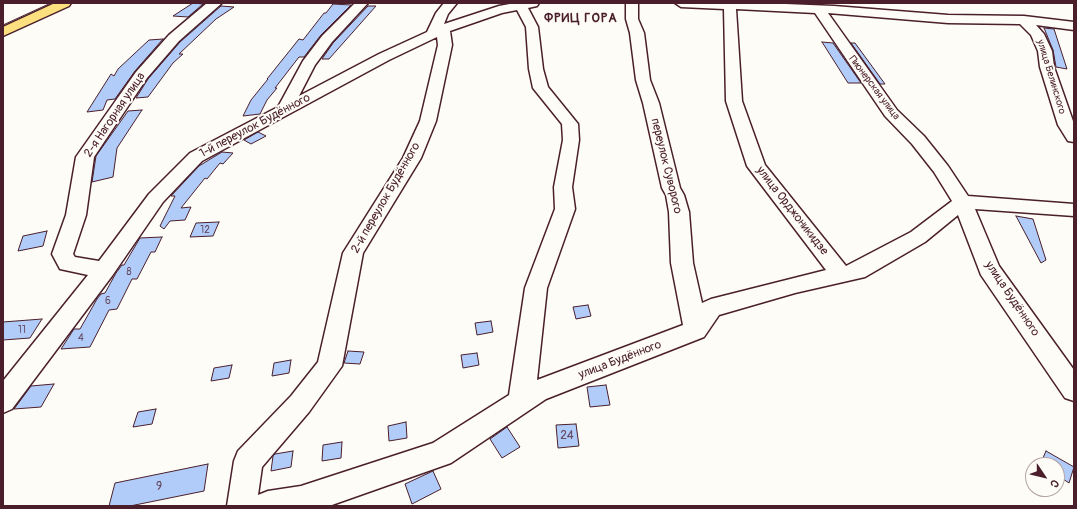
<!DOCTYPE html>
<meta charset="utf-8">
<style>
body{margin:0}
#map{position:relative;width:1077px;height:509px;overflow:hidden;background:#fdfcf7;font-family:Pangolin,sans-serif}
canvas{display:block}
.frame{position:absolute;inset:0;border:4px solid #4a1f2b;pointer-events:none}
.north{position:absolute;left:1025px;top:457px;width:40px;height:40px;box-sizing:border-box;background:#fdfcf7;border:1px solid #b5a4a5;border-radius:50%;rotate:125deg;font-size:11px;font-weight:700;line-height:16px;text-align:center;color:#4a1f2b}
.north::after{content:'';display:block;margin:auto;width:14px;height:18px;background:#4a1f2b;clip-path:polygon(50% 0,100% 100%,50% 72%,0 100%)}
</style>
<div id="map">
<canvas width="1077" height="509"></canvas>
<div class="frame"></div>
<div class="north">С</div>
</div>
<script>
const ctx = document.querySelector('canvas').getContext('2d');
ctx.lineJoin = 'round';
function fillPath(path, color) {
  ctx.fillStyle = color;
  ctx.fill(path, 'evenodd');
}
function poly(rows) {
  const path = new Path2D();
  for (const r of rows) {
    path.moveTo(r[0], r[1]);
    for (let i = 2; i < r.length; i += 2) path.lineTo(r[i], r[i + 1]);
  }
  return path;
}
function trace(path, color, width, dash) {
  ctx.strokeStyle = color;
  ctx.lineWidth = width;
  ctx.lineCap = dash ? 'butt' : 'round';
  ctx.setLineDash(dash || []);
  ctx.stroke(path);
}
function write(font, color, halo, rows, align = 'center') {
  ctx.font = font + ' Pangolin,sans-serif';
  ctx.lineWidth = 4;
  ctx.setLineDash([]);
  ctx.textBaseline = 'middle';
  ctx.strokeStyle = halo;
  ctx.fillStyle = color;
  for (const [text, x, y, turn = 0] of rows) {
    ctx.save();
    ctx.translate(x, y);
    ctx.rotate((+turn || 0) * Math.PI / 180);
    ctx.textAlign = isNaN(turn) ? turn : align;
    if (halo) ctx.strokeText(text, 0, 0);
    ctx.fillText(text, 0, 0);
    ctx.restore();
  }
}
const building = poly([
 [193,3,203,4,188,17,173,16,193,3],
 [333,4,351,5,321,35,304,57,299,57,275,88,277,88,267,100,260,114,243,116,251,100,268,79,267,79,299,39,303,40,324,13,326,13,333,4],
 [221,6,234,7,216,19,179,54,183,54,173,63,148,97,136,98,148,79,180,42,221,6],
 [368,6,376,6,329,59,322,59,333,43,368,6],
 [1044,28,1054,29,1067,69,1056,67,1053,50,1044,28],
 [163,39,135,71,115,99,107,100,103,110,87,112,111,74,114,76,118,69,149,40,163,39],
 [822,42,833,43,861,83,848,83,822,42],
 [851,43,855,43,885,84,880,84,851,43],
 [142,110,117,148,113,177,92,182,96,156,128,111,142,110],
 [258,132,266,136,251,144,244,140,258,132],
 [222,152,233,153,223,164,220,163,207,179,205,178,181,208,191,207,185,220,170,221,164,229,160,226,175,196,171,196,199,166,222,152],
 [1016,216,1033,219,1046,260,1041,263,1016,216],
 [219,222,213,236,190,237,196,223,219,222],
 [47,231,43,246,18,251,23,236,47,231],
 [162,237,155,252,151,252,137,279,132,279,117,309,109,310,90,347,61,349,74,329,80,329,97,299,101,294,105,293,116,273,122,265,124,265,140,238,162,237],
 [588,305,591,316,576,319,573,307,588,305],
 [42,319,30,338,3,340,3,322,42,319],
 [491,321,493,332,477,335,475,323,491,321],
 [348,351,364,352,360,364,344,363,348,351],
 [477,353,479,365,463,368,461,355,477,353],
 [291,360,289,373,272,376,274,363,291,360],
 [232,365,229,378,211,381,214,368,232,365],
 [54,384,41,407,14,409,31,386,54,384],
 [606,385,610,405,590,407,587,387,606,385],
 [156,409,152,424,133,427,138,412,156,409],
 [406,422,407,438,389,441,388,426,406,422],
 [576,424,579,446,558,448,556,425,576,424],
 [507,427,520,447,502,458,490,439,507,427],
 [342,442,341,458,322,461,323,445,342,442],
 [293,451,291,467,271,471,273,456,275,454,293,451],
 [1046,451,1074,467,1069,483,1057,475,1057,465,1040,465,1046,451],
 [208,464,204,491,130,506,109,506,115,483,208,464],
 [433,471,441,489,412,504,405,484,433,471]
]);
const minor = poly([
 [207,3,222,3,179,41,147,78,94,157,86,215,73,254,75,257,99,261,149,194,190,153,278,107,303,61,322,36,355,3,368,3,332,42,315,65,299,96,379,54,427,32,436,13,444,3,457,3,448,14,444,24,499,6,515,3,539,3,537,6,528,8,538,27,543,69,548,87,578,124,579,140,572,187,575,209,547,288,537,380,683,325,671,263,669,212,666,195,662,188,643,103,636,80,630,33,626,19,626,3,638,3,638,19,644,33,650,80,659,103,680,188,684,195,689,212,693,263,702,303,711,299,826,270,747,166,726,101,724,9,681,7,675,3,761,3,834,6,948,15,1024,16,1074,22,1074,30,1036,25,1044,34,1052,51,1054,67,1074,124,1074,142,1068,141,1058,125,1040,67,1038,51,1031,35,1020,24,948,23,828,13,897,110,924,136,948,166,968,196,1074,204,1074,216,975,209,999,266,1074,370,1074,401,1065,398,981,275,958,215,925,242,865,277,795,293,719,315,704,337,546,399,451,463,329,506,227,506,234,461,238,451,291,396,318,362,343,253,403,158,420,121,438,45,437,37,389,60,202,161,163,202,112,276,12,409,3,413,3,381,88,275,60,269,52,254,66,215,76,157,136,72,169,35,207,3],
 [736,9,815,13,885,116,912,144,934,172,952,201,911,232,846,266,765,165,742,101,736,9],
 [517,10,526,27,529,69,533,88,562,124,563,140,554,187,555,209,525,288,509,395,433,443,301,486,268,491,258,495,262,467,309,412,342,366,363,253,421,158,436,121,452,45,450,31,502,13,517,10]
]);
const major = poly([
 [55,3,71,3,69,6,3,36,3,27,55,3]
]);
const tram = poly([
 [3,25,51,3]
]);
const farStreetnames = [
 ["улица Белинского",1051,77,73],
 ["Пионерская улица",874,88,53]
];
const numberNames = [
 ["12",205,230],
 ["8",129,272],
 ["6",108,301],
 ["11",22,330],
 ["4",81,338]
];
const streetNames = [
 ["2-я Нагорная улица",115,115,-56],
 ["1-й переулок Будённого",255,126,-28],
 ["переулок Суворого",666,166,76],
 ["2-й переулок Будённого",386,198,-60],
 ["улица Орджоникидзе",792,211,52],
 ["улица Будённого",1012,299,56],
 ["улица Будённого",620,360,-21]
];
const nearNumbernames = [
 ["24",567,436],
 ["9",159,487]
];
const farDistrictnames = [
 ["ФРИЦ ГОРА",581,19]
];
fillPath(building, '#b2ccfa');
trace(building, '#4a1f2b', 1);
trace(minor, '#4a1f2b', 3);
trace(major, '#4a1f2b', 3);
fillPath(minor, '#fdfcf7');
fillPath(major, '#fce080');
trace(tram, '#4a1f2b', 1);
write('10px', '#4a1f2b', '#fdfcf7', farStreetnames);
write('10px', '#644a5f', null, numberNames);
write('12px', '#4a1f2b', '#fdfcf7', streetNames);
write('12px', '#644a5f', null, nearNumbernames);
ctx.letterSpacing = '1px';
write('bold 13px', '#4a1f2b', '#fdfcf7', farDistrictnames);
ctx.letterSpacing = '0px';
</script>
